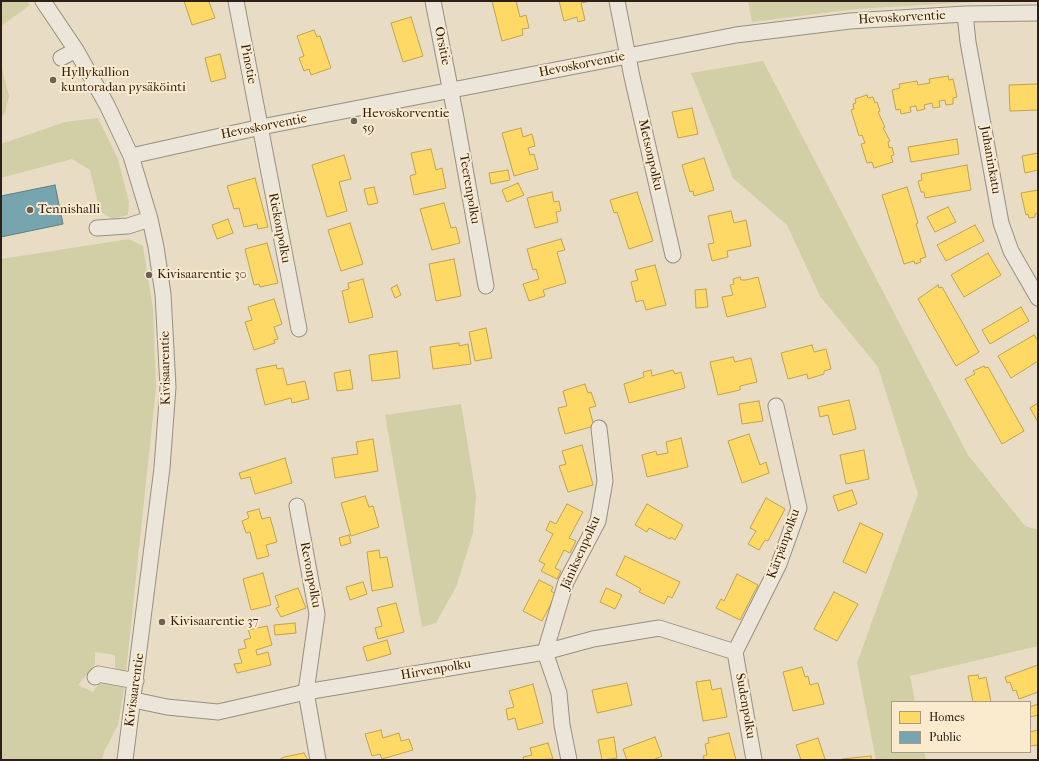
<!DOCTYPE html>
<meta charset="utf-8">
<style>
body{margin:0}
#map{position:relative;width:1039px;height:761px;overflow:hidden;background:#e9dcc4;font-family:"IM FELL French Canon",serif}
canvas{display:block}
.frame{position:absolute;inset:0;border:2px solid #2e2018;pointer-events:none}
.legend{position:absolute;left:891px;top:701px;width:140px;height:52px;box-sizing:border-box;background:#faebcf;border:1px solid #a89a86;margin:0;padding:5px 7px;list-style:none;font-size:12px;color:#2e2018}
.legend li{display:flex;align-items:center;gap:8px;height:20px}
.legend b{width:20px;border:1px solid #a89a86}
</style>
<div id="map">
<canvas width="1039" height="761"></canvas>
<div class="frame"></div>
<ul class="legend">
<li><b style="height:11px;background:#ffd966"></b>Homes</li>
<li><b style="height:11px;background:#76a5af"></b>Public</li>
</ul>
</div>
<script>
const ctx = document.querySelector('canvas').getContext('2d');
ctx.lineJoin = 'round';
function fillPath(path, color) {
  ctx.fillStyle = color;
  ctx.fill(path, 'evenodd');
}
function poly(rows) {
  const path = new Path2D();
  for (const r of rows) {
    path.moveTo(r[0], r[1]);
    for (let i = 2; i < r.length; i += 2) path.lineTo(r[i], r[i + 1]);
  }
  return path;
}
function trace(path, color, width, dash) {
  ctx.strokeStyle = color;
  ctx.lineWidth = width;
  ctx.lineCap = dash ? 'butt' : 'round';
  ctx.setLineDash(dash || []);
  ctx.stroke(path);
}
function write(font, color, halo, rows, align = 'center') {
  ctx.font = font + ' "IM FELL French Canon",serif';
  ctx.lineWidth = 4;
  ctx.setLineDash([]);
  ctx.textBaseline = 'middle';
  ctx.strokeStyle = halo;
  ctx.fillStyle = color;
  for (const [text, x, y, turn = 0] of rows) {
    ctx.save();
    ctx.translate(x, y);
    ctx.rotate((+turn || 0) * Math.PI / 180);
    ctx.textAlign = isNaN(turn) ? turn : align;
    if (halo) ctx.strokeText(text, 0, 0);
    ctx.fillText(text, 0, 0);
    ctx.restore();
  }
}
const green = poly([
 [1,1,27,1,30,5,1,26],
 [748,1,992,1,856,9,752,22],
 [763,61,968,455,1025,526,1038,530,1038,646,910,676,915,702,892,702,892,752,924,752,926,760,876,760,857,663,918,494,878,367,820,296,787,225,733,178,691,73],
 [1,65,9,96,5,113,1,117],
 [98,118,118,159,129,202,128,215,112,219,100,211,90,170,72,159,1,178,1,144,65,122],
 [129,239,143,246,153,309,156,388,126,672,115,670,115,655,95,652,95,664,78,685,93,692,98,685,106,681,125,685,118,725,104,752,102,760,1,760,1,259],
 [461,404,476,495,473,533,456,587,436,623,422,627,385,415]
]);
const homes = poly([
 [184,1,213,1,209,2,215,18,192,25,184,1],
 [492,1,516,1,520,17,526,15,529,28,522,29,523,35,502,41,492,1],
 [559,1,591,1,581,3,585,20,578,22,577,17,564,21,559,1],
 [411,17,423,56,403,62,391,23,411,17],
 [314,30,317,37,320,36,331,68,311,75,309,69,304,71,299,58,304,56,297,36,314,30],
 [220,54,226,78,211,82,205,58,220,54],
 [948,76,949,80,953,79,957,97,953,98,953,104,946,105,945,100,939,101,940,107,933,108,932,103,924,105,925,109,917,111,916,106,910,107,911,112,901,114,900,109,896,110,892,90,900,88,899,84,917,81,918,85,930,83,929,79,948,76],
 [1038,84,1038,110,1010,111,1009,85,1038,84],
 [867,95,868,98,873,97,875,103,877,102,880,111,878,112,885,127,883,128,890,141,888,142,889,148,892,147,894,155,891,156,893,162,874,168,872,162,867,163,861,144,865,143,862,135,859,136,851,110,854,109,853,104,856,103,855,99,867,95],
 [692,108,698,134,678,138,672,112,692,108],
 [521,128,523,137,532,134,535,146,528,148,530,155,534,154,538,169,514,176,502,133,521,128],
 [957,139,959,154,911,162,908,147,957,139],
 [431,149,436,170,442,168,446,188,414,195,410,176,416,174,411,153,431,149],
 [1038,153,1038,170,1025,173,1022,156,1038,153],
 [344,155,351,179,339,182,347,211,327,217,312,165,344,155],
 [704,158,714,190,694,196,693,191,690,192,682,165,704,158],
 [967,165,971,190,925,198,924,192,921,192,918,181,922,180,921,174,967,165],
 [508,170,510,180,491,184,489,173,508,170],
 [255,178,268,227,258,229,257,224,244,227,239,208,234,209,227,186,255,178],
 [518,183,524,195,507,202,502,190,518,183],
 [374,187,378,203,368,205,364,189,374,187],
 [907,187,918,223,916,224,926,257,920,259,921,262,915,264,914,261,904,264,882,195,907,187],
 [1038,190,1038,213,1035,214,1035,217,1029,218,1028,214,1026,215,1021,193,1038,190],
 [552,192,554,202,559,201,561,211,556,212,558,222,535,228,527,198,552,192],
 [637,192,653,241,629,249,617,212,614,213,610,200,637,192],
 [444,203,451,228,456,227,460,243,432,250,420,209,444,203],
 [948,207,956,222,935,232,927,217,948,207],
 [731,211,734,223,746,220,751,246,727,251,728,257,712,261,708,244,714,243,708,216,731,211],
 [228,219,233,233,217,239,212,225,228,219],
 [350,223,363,264,341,271,328,230,350,223],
 [975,225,984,241,946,261,937,245,975,225],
 [561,239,565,250,557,252,566,283,543,290,545,296,529,301,523,284,539,279,536,269,533,270,527,249,561,239],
 [267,243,278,283,260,287,259,284,254,285,245,249,267,243],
 [988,253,1001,275,964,297,951,275,988,253],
 [454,259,461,296,436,301,429,264,454,259],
 [655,265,666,305,646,310,643,300,636,302,631,282,638,280,635,270,655,265],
 [740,277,741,280,746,280,758,277,766,307,727,317,722,297,733,295,730,285,734,284,733,279,740,277],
 [363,279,373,317,349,323,342,291,349,289,348,283,363,279],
 [397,285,401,295,395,298,391,288,397,285],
 [938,285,939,288,942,287,979,352,956,366,918,299,938,285],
 [706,289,708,307,696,308,695,290,706,289],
 [274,299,282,324,274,327,278,339,274,340,275,343,254,350,245,322,252,320,248,307,274,299],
 [1021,307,1029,321,990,344,982,330,1021,307],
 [486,328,492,358,475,361,469,332,486,328],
 [1034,335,1038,341,1038,361,1011,378,998,356,1034,335],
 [459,343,459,346,468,344,471,364,433,369,430,347,459,343],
 [812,345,814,352,826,349,831,369,824,371,824,374,808,379,807,374,788,379,781,353,812,345],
 [397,351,400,378,372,381,369,355,397,351],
 [733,357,735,362,751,358,757,382,740,386,740,390,718,395,710,362,733,357],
 [276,365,277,369,283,368,287,385,305,381,309,399,292,403,291,398,265,405,256,369,276,365],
 [984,366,985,368,988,367,1024,431,1002,444,965,379,975,374,973,371,984,366],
 [350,370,353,389,337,391,334,373,350,370],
 [651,370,652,376,673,370,675,374,681,372,685,388,629,403,624,384,644,377,643,372,651,370],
 [585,384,588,393,591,392,596,406,589,408,594,426,565,434,558,408,567,406,563,391,585,384],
 [849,400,856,429,833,435,828,415,820,417,818,407,849,400],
 [759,401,763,421,742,424,739,404,759,401],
 [1038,403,1038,422,1030,408,1038,403],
 [749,434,760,465,766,462,769,473,742,483,728,441,749,434],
 [681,438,688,467,647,477,642,455,656,451,657,455,668,453,666,442,681,438],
 [373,439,378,471,335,478,332,458,358,454,356,442,373,439],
 [582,445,593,485,568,492,559,466,566,464,562,451,582,445],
 [864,450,869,479,846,484,840,455,864,450],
 [285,458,292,483,255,494,250,477,241,479,239,473,285,458],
 [852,490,857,504,838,511,833,496,852,490],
 [365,496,369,507,373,506,379,527,351,536,341,503,365,496],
 [766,498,785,509,768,541,765,540,759,550,748,544,756,531,750,528,766,498],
 [567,504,583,512,569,538,576,541,570,553,564,550,555,568,561,571,557,579,541,571,545,564,539,561,553,534,546,530,550,521,556,524,567,504],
 [647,504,683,525,675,540,671,537,670,539,649,528,647,532,635,525,647,504],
 [259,509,262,519,270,517,277,542,266,545,269,556,257,559,250,532,246,533,242,521,249,518,247,512,259,509],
 [860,523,883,534,866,573,843,562,860,523],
 [349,535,351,543,341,546,339,538,349,535],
 [379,550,380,558,387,557,393,587,372,591,367,552,379,550],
 [625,556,680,582,672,598,668,596,664,604,639,592,641,589,616,575,625,556],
 [263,573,271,605,251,610,243,579,263,573],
 [737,574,758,585,740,620,716,608,721,599,724,601,737,574],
 [539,580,553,587,551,591,556,594,542,621,523,611,539,580],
 [363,582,367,594,350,600,346,587,363,582],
 [298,588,306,608,281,617,276,608,279,607,275,596,298,588],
 [606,588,622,595,615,609,600,602,606,588],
 [834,592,858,604,837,641,814,629,834,592],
 [396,603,404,632,378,639,375,628,382,626,377,608,396,603],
 [295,623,296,633,275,635,274,625,295,623],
 [267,626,272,645,256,650,257,655,268,652,271,665,237,673,234,664,242,663,238,650,246,648,244,640,251,638,248,630,267,626],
 [387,640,391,654,367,661,363,647,387,640],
 [1038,665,1038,692,1019,699,1016,690,1013,691,1010,682,1007,683,1005,677,1038,665],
 [802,667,805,677,808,676,810,685,818,683,824,704,793,711,783,672,802,667],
 [978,675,979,679,986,677,991,702,973,702,968,676,978,675],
 [710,680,712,690,721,688,727,717,703,721,696,682,710,680],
 [627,683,632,705,597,713,592,690,627,683],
 [533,684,543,723,518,730,515,718,508,720,506,709,514,707,509,691,533,684],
 [1038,704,1038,715,1030,717,1030,707,1038,704],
 [381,730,383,738,399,733,401,741,409,739,413,750,382,759,380,754,372,756,365,734,381,730],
 [1038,730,1038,745,1030,746,1030,732,1038,730],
 [729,733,736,760,704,760,703,756,707,755,705,744,709,743,708,738,729,733],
 [614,737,617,758,602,760,598,740,614,737],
 [655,737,662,756,653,760,627,760,623,749,655,737],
 [818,738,825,759,827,760,801,760,796,745,818,738],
 [548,743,553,759,524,760,523,757,532,755,530,748,548,743],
 [304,753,308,760,279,760,284,757,304,753],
 [871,756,871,760,842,760,842,759,871,756]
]);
const public = poly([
 [55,185,63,224,1,237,1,196,55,185]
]);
const minor = poly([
 [43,1,76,50,107,105,131,156,150,219,156,247,163,294,168,387,162,468,125,760],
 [236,1,299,329],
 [433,1,456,118,486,286],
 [617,1,632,77,673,255],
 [965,14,968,42,1001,223,1011,251,1038,298],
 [61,58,76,50],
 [131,156,261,127,736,35,850,21,965,14,1038,13],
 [97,228,128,226,150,219],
 [297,506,317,614,306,692,318,760],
 [735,652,779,564,799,508,776,406],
 [735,652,754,760],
 [95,677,98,674,136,681],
 [134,700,167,707,218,712,306,692,545,652,593,639,659,628,735,652],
 [569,760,562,725,559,693,545,652,566,582,598,521,605,481,599,428]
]);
const markers = [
 [53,80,4,"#6f6254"],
 [354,121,4,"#6f6254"],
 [30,210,4,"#6f6254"],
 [149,275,4,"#6f6254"],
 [162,622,4,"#6f6254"]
];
const streetNames = [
 ["Hevoskorventie",902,18,-3],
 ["Orsitie",442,46,79],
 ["Pinotie",248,64,79],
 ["Hevoskorventie",582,65,-11],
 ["Hevoskorventie",264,127,-11],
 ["Metsonpolku",650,155,77],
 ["Juhaninkatu",990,160,80],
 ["Teerenpolku",469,189,80],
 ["Riekonpolku",279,228,79],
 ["Kivisaarentie",166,368,-91],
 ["Kärpänpolku",784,544,-70],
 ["Jäniksenpolku",581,553,-66],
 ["Revonpolku",310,575,79],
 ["Hirvenpolku",436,670,-10],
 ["Kivisaarentie",135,690,-82],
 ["Sudenpolku",745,706,80]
];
const poiNames = [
 ["Hyllykallion",61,73],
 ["kuntoradan pysäköinti",61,88],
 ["Hevoskorventie",362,114],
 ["59",362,129],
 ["Tennishalli",38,210],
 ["Kivisaarentie 30",157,275],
 ["Kivisaarentie 37",170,622]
];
fillPath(green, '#d2cea5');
fillPath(homes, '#ffd966');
trace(homes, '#c0a24f', 1);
fillPath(public, '#76a5af');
trace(public, '#607d82', 1);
trace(minor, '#988f81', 17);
trace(minor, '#ece5d9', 15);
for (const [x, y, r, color] of markers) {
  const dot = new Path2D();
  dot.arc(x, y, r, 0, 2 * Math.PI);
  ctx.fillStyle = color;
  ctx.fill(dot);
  trace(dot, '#faebcf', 1.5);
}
write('13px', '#2e2018', '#faebcf', streetNames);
write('13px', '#2e2018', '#faebcf', poiNames, 'left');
</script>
